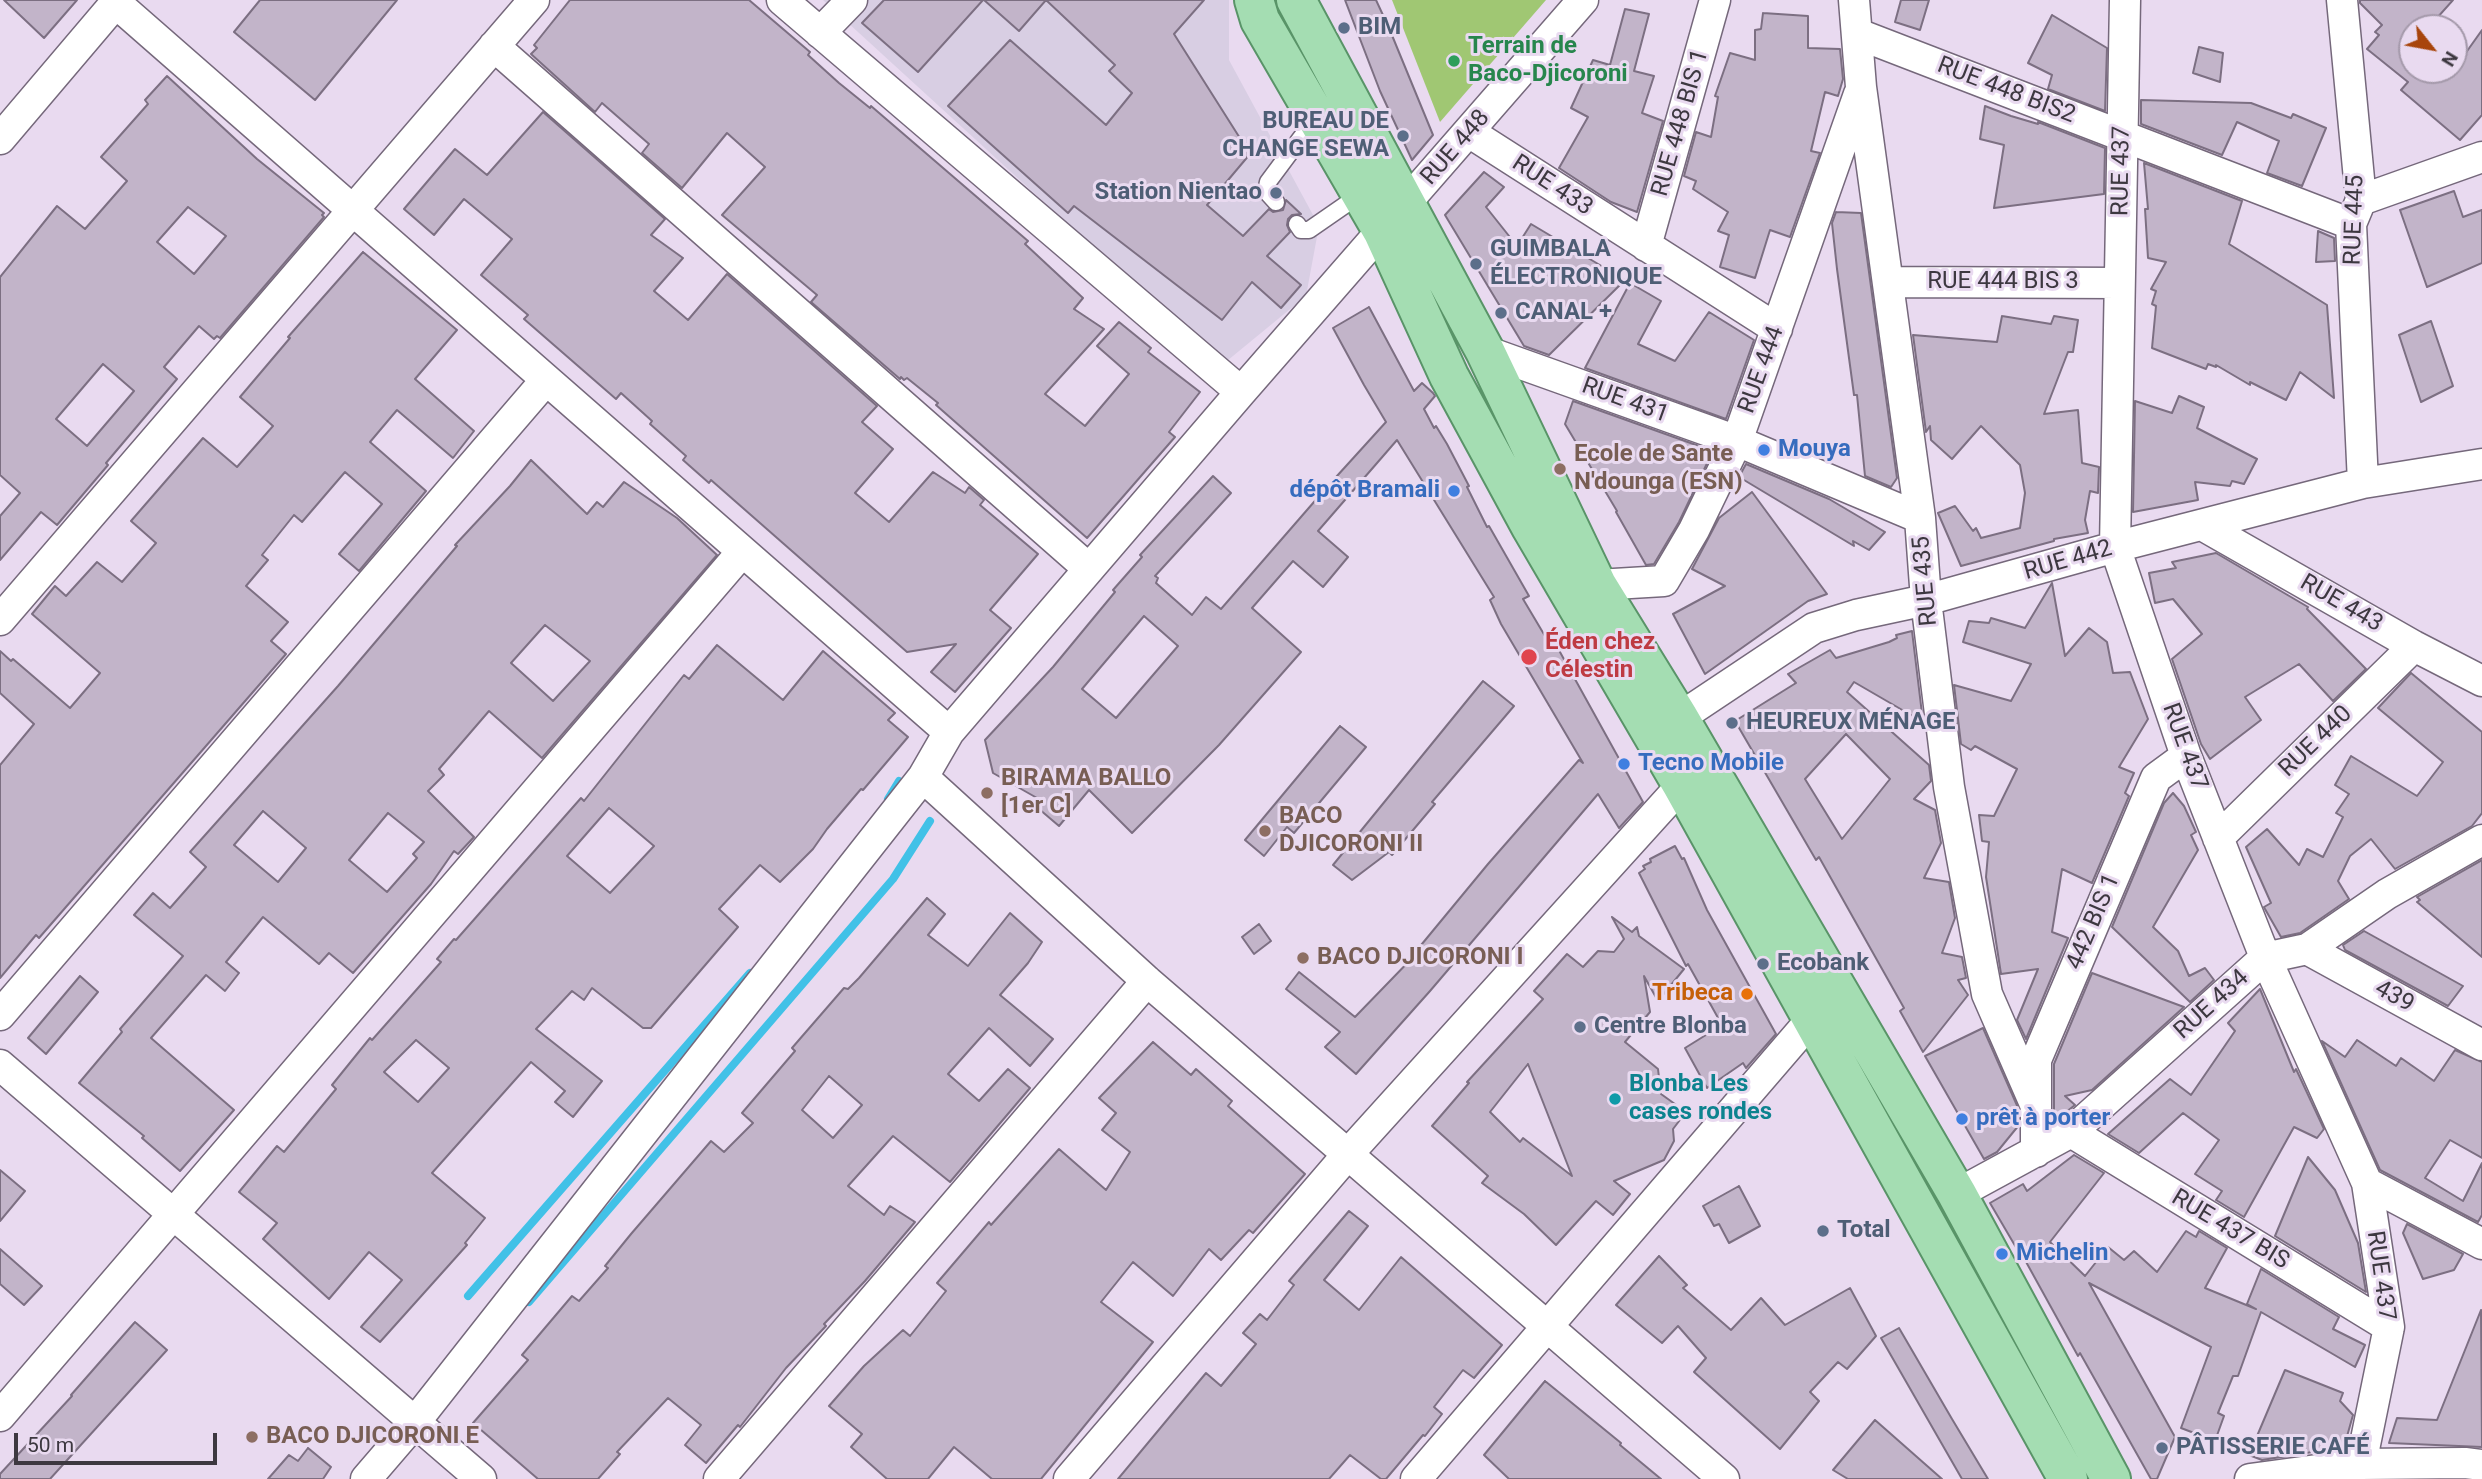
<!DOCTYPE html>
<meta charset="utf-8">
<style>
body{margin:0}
#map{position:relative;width:2482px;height:1479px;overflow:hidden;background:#e9daf0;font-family:Roboto,sans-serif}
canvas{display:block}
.north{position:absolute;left:2398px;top:14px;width:70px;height:70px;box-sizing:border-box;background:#e9daf0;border:2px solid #a499aa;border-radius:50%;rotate:121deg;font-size:19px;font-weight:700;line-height:28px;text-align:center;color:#3d3840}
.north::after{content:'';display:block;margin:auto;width:24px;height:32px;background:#a8450c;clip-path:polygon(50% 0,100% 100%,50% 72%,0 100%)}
.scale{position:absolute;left:14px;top:1433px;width:203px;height:32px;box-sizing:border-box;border:4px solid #3d3840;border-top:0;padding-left:9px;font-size:21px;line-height:24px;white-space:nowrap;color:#3d3840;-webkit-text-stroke:5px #e9daf0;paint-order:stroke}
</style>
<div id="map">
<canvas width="2482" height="1479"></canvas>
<div class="north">N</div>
<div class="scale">50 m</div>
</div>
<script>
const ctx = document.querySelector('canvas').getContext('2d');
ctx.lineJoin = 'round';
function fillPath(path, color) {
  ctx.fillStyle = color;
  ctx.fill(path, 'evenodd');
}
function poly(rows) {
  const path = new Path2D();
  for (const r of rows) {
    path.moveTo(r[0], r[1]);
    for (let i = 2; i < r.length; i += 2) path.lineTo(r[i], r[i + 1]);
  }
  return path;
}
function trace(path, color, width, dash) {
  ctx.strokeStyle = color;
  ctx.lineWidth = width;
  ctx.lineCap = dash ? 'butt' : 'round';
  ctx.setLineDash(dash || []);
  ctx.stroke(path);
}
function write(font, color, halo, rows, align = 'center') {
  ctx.font = font + ' Roboto,sans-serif';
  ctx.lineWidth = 6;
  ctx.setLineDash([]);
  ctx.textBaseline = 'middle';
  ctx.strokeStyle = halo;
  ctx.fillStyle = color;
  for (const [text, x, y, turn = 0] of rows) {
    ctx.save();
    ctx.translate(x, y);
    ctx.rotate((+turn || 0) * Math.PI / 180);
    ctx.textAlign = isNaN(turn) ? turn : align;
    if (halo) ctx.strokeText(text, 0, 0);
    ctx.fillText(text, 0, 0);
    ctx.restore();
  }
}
const commercial = poly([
 [823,0,1229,0,1229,60,1319,226,1306,296,1222,365]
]);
const green = poly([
 [1392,0,1546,0,1440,122]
]);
const stream = poly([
 [888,799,899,781],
 [468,1296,750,973],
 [529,1302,893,879,930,821]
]);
const building = poly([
 [4,0,77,0,44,38,4,0],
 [260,0,397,0,315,100,234,32,260,0],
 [570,0,749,0,810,52,808,55,839,83,870,108,871,106,1028,241,1025,244,1083,298,1074,309,1104,329,1045,394,1085,426,1129,374,1097,346,1119,322,1151,348,1148,352,1200,392,1169,432,1175,437,1087,538,936,405,938,403,907,378,904,380,901,377,900,379,811,302,817,295,722,215,765,167,727,133,682,188,642,153,649,144,602,103,595,112,531,54,537,48,534,45,570,0],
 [884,0,983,0,918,72,862,23,884,0],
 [984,0,1204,0,1174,34,1250,154,1207,205,1243,236,1269,209,1273,212,1283,210,1286,200,1301,214,1292,215,1288,219,1287,225,1290,232,1267,256,1301,285,1281,308,1252,282,1222,320,1074,206,1068,213,948,106,1010,40,1106,125,1132,93,1109,71,1115,65,1046,0,1019,31,984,0],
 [1345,0,1376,0,1389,28,1433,135,1412,160,1380,91,1345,0],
 [1901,0,1929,0,1920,30,1895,22,1901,0],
 [2360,0,2453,0,2428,28,2412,28,2412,70,2454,70,2454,57,2460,61,2482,30,2482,115,2460,140,2401,90,2408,82,2367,49,2379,35,2375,32,2382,25,2360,3,2360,0],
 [1625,9,1649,14,1634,71,1654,76,1642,113,1663,121,1637,212,1611,202,1559,168,1588,117,1571,108,1593,60,1610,65,1625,9],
 [1763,13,1808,16,1808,48,1840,49,1843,79,1838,96,1825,92,1811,151,1820,153,1790,237,1770,230,1755,278,1720,267,1729,235,1718,231,1728,212,1693,189,1696,181,1684,176,1696,132,1711,137,1718,97,1715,96,1730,53,1755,60,1755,30,1761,29,1763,13],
 [2052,15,2107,48,2105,111,2048,89,2052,75,2028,63,2052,15],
 [2199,47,2223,53,2220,82,2193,73,2199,47],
 [167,76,257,159,324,213,322,215,324,217,220,338,217,336,214,339,199,326,164,367,177,379,106,463,108,465,57,525,41,512,0,560,0,516,20,493,0,475,0,277,57,206,85,229,127,181,101,157,148,104,145,100,167,76],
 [188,207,226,236,194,274,157,242,188,207],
 [103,364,134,391,87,446,56,419,103,364],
 [2141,100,2251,103,2291,118,2293,114,2326,128,2302,186,2267,173,2279,141,2237,122,2222,155,2141,124,2141,100],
 [1985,106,2011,116,2038,124,2038,122,2105,148,2104,194,1994,208,2004,145,1980,139,1985,106],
 [543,112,665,219,651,235,683,258,654,291,688,320,727,274,877,406,862,422,893,449,855,493,889,522,933,472,965,493,969,487,984,500,980,505,1038,554,990,610,1011,628,955,692,931,672,956,644,907,652,711,480,709,483,683,460,686,456,650,424,652,421,621,393,616,399,524,319,528,315,481,275,512,239,464,199,434,235,404,209,455,149,487,175,543,112],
 [2144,163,2242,201,2229,244,2327,305,2334,398,2300,372,2286,400,2250,382,2250,385,2216,365,2216,367,2208,364,2206,369,2152,348,2156,306,2152,304,2156,291,2151,289,2166,262,2148,258,2145,209,2148,209,2144,163],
 [1484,172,1504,187,1486,207,1517,246,1531,224,1625,280,1549,355,1524,346,1445,215,1484,172],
 [2454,191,2463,217,2482,210,2482,263,2427,287,2400,210,2454,191],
 [1836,212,1861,213,1897,478,1891,487,1865,476,1857,395,1854,395,1837,269,1832,223,1836,212],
 [2318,231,2334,238,2335,261,2316,262,2318,231],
 [363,252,457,330,415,379,474,431,453,458,397,410,370,442,426,491,359,571,339,554,382,504,345,472,302,522,294,515,262,555,268,560,246,586,288,622,271,641,286,654,92,877,39,938,36,935,0,978,0,765,34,724,0,693,0,651,11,661,13,659,70,708,100,673,32,614,55,586,66,596,97,562,122,582,156,543,131,521,203,438,237,467,273,426,240,397,290,338,288,337,363,252],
 [1630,283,1661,301,1638,344,1675,361,1709,312,1754,340,1726,419,1585,368,1630,283],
 [1369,307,1414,391,1422,383,1433,393,1435,396,1424,409,1434,428,1436,426,1447,444,1469,486,1467,487,1487,527,1489,526,1529,596,1523,599,1545,636,1550,634,1643,802,1619,828,1598,794,1430,991,1356,1074,1325,1047,1340,1032,1286,989,1299,972,1355,1017,1418,952,1417,950,1488,864,1579,760,1583,763,1501,624,1490,600,1494,597,1397,440,1318,531,1348,557,1323,587,1293,561,1252,608,1301,652,1219,745,1132,833,1089,790,1059,826,1032,803,1037,798,993,773,985,740,1053,667,1115,592,1113,590,1142,557,1140,555,1213,476,1231,493,1155,576,1158,578,1156,583,1192,615,1206,597,1221,609,1327,487,1386,422,1364,385,1333,328,1369,307],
 [1144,616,1178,646,1116,718,1082,689,1144,616],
 [2002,316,2051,324,2054,316,2078,320,2073,352,2068,352,2044,414,2078,410,2082,463,2099,467,2098,493,2090,491,2085,520,2088,533,2054,539,2054,541,1961,566,1938,513,1955,506,1973,531,1976,528,1981,538,2020,528,2025,493,2020,465,1981,426,1952,459,1931,440,1930,426,1926,432,1913,335,1997,342,2002,316],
 [2431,321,2453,386,2421,402,2399,335,2431,321],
 [2179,396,2204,407,2197,428,2257,459,2244,484,2232,481,2230,486,2195,482,2198,500,2133,512,2135,401,2172,413,2179,396],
 [1573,401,1699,446,1695,449,1711,455,1679,522,1654,564,1646,565,1616,512,1617,511,1565,424,1573,401],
 [531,460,587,514,597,502,603,507,624,482,677,518,717,555,542,758,489,711,439,769,444,775,428,791,474,837,458,854,454,851,431,884,353,973,329,953,319,964,263,917,226,962,239,973,225,991,206,975,151,1038,234,1110,180,1171,142,1138,144,1136,79,1083,122,1032,120,1029,183,956,134,915,153,893,170,908,206,867,190,852,338,686,457,546,455,545,510,486,531,460],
 [545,625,590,661,553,701,511,663,545,625],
 [263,811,306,848,278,882,234,845,263,811],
 [388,813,424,842,413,854,417,858,387,892,349,860,388,813],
 [1746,464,1829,499,1885,532,1869,550,1853,541,1854,546,1739,477,1746,464],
 [1752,492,1827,594,1808,601,1705,674,1673,614,1725,586,1692,569,1719,518,1752,492],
 [2216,553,2308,607,2307,609,2366,669,2333,701,2299,664,2245,697,2261,720,2210,759,2201,744,2172,659,2202,634,2173,599,2155,603,2149,573,2176,568,2172,562,2216,553],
 [2052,583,2065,656,2089,628,2107,642,2113,673,2130,672,2148,719,2119,767,2134,773,2125,793,2129,796,2092,883,2062,869,2052,932,2068,938,2026,1039,2017,1020,2038,969,2001,974,1986,877,1989,842,1982,841,1979,815,1994,816,2017,769,1975,746,1971,750,1961,744,1954,685,2011,701,2031,664,1963,642,1969,621,1989,623,1991,618,2025,628,2052,583],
 [1912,631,1923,722,1854,682,1847,692,1929,765,1931,781,1914,799,1935,810,1941,843,1924,878,1949,882,1955,918,1942,953,1962,957,1966,978,1958,980,1968,995,1923,1052,1900,1011,1904,1008,1819,857,1816,860,1735,721,1796,683,1788,674,1830,650,1836,658,1889,642,1897,638,1896,635,1912,631],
 [1846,734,1890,779,1842,839,1805,779,1846,734],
 [717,645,783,700,823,651,895,713,888,720,908,737,863,790,861,789,827,829,813,849,780,882,760,865,719,909,738,927,651,1028,643,1028,592,988,584,1000,572,991,536,1029,602,1081,573,1117,555,1102,565,1091,531,1062,432,1173,485,1218,465,1243,467,1245,380,1342,361,1327,402,1280,369,1252,329,1299,263,1239,277,1223,239,1192,277,1146,284,1152,336,1089,332,1085,370,1038,372,1040,441,962,437,959,454,939,456,940,581,798,584,801,684,675,689,679,717,645],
 [609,808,654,846,610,893,567,856,609,808],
 [416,1040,449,1068,418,1102,384,1072,416,1040],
 [2411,673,2482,732,2482,813,2472,826,2395,869,2371,839,2350,856,2338,881,2349,899,2300,933,2281,937,2265,909,2264,907,2271,903,2246,847,2267,829,2299,865,2307,849,2323,857,2343,817,2336,813,2349,794,2335,785,2351,756,2417,796,2443,762,2378,708,2411,673],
 [1483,681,1514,706,1432,802,1435,804,1392,855,1389,852,1352,880,1333,865,1483,681],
 [1340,726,1366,747,1294,833,1287,827,1264,856,1245,840,1340,726],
 [2173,793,2184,806,2196,832,2191,835,2198,850,2153,927,2178,951,2189,976,2205,968,2214,980,2190,1002,2112,927,2164,803,2173,793],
 [1675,846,1682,859,1684,858,1707,910,1776,1034,1746,1068,1743,1063,1707,1088,1685,1048,1722,1025,1688,964,1686,966,1639,873,1645,869,1643,866,1651,862,1650,859,1675,846],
 [2482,860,2482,957,2417,902,2420,900,2417,897,2482,860],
 [927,898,945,914,928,935,968,966,1010,913,1042,942,1028,963,1000,995,1053,1039,1030,1066,989,1028,948,1074,979,1101,1008,1069,1030,1088,950,1182,893,1136,848,1186,884,1215,890,1206,915,1222,865,1281,824,1324,826,1326,786,1368,740,1427,738,1425,706,1463,685,1445,701,1425,668,1398,617,1452,620,1454,598,1479,538,1479,473,1423,528,1360,522,1355,572,1296,579,1301,608,1268,605,1266,631,1234,711,1141,724,1152,753,1123,742,1113,795,1051,792,1048,844,988,848,989,859,978,927,898],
 [829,1076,862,1105,833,1138,802,1110,829,1076],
 [1612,917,1632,932,1637,927,1639,936,1684,969,1658,1001,1644,976,1650,1012,1625,1042,1658,1069,1661,1094,1686,1112,1673,1129,1674,1141,1664,1160,1614,1181,1630,1194,1613,1215,1596,1201,1556,1245,1524,1214,1482,1183,1488,1176,1432,1126,1469,1083,1467,1082,1543,999,1534,991,1567,954,1583,967,1598,951,1614,952,1624,939,1612,917],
 [1528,1064,1572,1176,1523,1138,1520,1142,1490,1112,1528,1064],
 [1259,924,1271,941,1254,954,1242,937,1259,924],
 [2364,931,2463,986,2448,1006,2345,950,2343,945,2364,931],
 [2092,973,2184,1007,2092,1090,2065,1096,2075,1105,2056,1120,2054,1118,2054,1064,2092,973],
 [80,976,98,992,46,1054,28,1038,80,976],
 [2260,989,2294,1072,2296,1069,2324,1129,2317,1138,2294,1127,2244,1217,2216,1200,2222,1191,2195,1174,2219,1140,2183,1113,2139,1153,2108,1134,2170,1079,2191,1095,2235,1031,2228,1023,2260,989],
 [1983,1028,2019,1110,2019,1125,1997,1152,1984,1159,1925,1056,1983,1028],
 [2357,1040,2396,1066,2401,1058,2434,1081,2455,1050,2482,1062,2482,1158,2450,1140,2425,1178,2463,1201,2482,1163,2482,1215,2478,1222,2380,1170,2322,1041,2345,1057,2357,1040],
 [1153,1042,1191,1075,1196,1069,1232,1101,1228,1106,1305,1174,1253,1233,1249,1230,1221,1260,1209,1249,1173,1296,1133,1262,1101,1302,1153,1342,1041,1479,992,1479,954,1447,928,1479,887,1479,851,1447,862,1434,829,1406,864,1366,903,1330,910,1336,946,1291,937,1283,989,1222,991,1225,1059,1149,1106,1190,1130,1152,1102,1130,1116,1113,1099,1098,1153,1042],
 [2074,1155,2104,1173,2050,1242,2085,1276,2108,1247,2124,1260,2134,1251,2157,1272,2186,1231,2196,1237,2199,1231,2227,1248,2205,1288,2256,1309,2247,1304,2261,1269,2339,1317,2333,1329,2365,1345,2355,1367,2261,1312,2238,1376,2233,1376,2218,1413,2224,1416,2215,1441,2181,1428,2211,1347,2089,1283,2175,1437,2157,1479,2151,1479,2080,1353,2078,1356,2025,1260,2024,1261,1990,1203,2023,1184,2027,1191,2074,1155],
 [2308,1157,2335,1190,2358,1243,2366,1292,2275,1236,2308,1157],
 [0,1170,25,1191,0,1221,0,1170],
 [1739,1186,1760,1226,1729,1243,1719,1224,1714,1226,1703,1206,1739,1186],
 [1349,1211,1368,1226,1324,1280,1359,1310,1401,1257,1502,1345,1474,1378,1463,1370,1434,1407,1442,1414,1425,1436,1423,1435,1386,1479,1381,1479,1350,1455,1329,1479,1118,1479,1206,1373,1221,1386,1256,1344,1243,1333,1260,1314,1267,1320,1294,1285,1289,1281,1349,1211],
 [2407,1224,2463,1254,2454,1270,2423,1279,2403,1233,2407,1224],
 [0,1249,42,1286,24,1305,0,1284,0,1249],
 [1659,1256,1687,1285,1683,1288,1731,1330,1761,1298,1785,1325,1850,1288,1876,1336,1847,1369,1838,1362,1810,1392,1819,1401,1780,1449,1694,1372,1706,1358,1678,1326,1662,1343,1616,1305,1659,1256],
 [2481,1310,2482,1447,2389,1443,2397,1418,2437,1420,2481,1310],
 [135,1322,167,1350,50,1479,0,1479,0,1474,72,1396,71,1395,135,1322],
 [1899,1328,1952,1419,1988,1479,1962,1479,1881,1338,1899,1328],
 [2285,1370,2343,1393,2340,1401,2353,1415,2344,1447,2262,1460,2249,1455,2285,1370],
 [1545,1381,1621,1443,1620,1445,1661,1479,1509,1479,1484,1455,1545,1381],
 [1875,1420,1942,1479,1848,1479,1833,1470,1875,1420],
 [308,1448,331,1467,323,1479,268,1479,289,1455,298,1461,308,1448]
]);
const lane = poly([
 [1276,202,1266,191,1268,182,1315,119],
 [1297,224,1301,230,1309,230,1361,194]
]);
const street = poly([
 [782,0,1241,392],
 [1854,0,1861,87,1920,518,1926,600,1949,787,1987,994,2035,1104],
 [2125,0,2115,547,2186,756,2263,952,2367,1183,2389,1327,2361,1464],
 [2342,0,2361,200,2351,224,2363,483],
 [116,3,949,732],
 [820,33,852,0],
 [1858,34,2351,224],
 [494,46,1089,569],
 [1469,132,1777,329],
 [0,139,118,0],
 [2361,200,2482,157],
 [1646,246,1715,0],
 [1888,282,2119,283],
 [1485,351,1737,441,1920,518],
 [2202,525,2414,646,2482,681],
 [1597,585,1664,581,1694,530,1737,441,1859,94],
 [0,620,534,0],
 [1679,718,1814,628,1856,615,1926,600,2115,547,2363,483,2482,464],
 [923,777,1147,981,1724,1479],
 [2218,838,2414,646],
 [2307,949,2482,1045],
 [0,1015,546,380],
 [0,1065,481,1479],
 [2071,1132,2389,1327],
 [2036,1152,2036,1060,2156,778,2186,756],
 [2367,1183,2482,1244],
 [1957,1194,2071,1132,2265,958,2307,949,2387,894,2482,840],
 [0,1416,742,552],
 [366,1479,415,1422,923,777,949,732,1241,392,1583,0],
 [719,1479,1147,981],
 [1069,1479,1348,1154,1682,785,1698,775],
 [1416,1479,1811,1020],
 [2250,1479,2361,1464,2465,1463,2482,1465]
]);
const primary = poly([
 [1254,0,1260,20,1383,232,1449,376,1531,527,1682,785,2068,1479],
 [1296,0,1485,351,1597,585,1679,718,1957,1194,2111,1479]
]);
const markers = [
 [1344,28,7,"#5c6f8a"],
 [1454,61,7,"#2e9e5b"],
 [1403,136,7,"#5c6f8a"],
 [1276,193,7,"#5c6f8a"],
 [1476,264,7,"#5c6f8a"],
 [1501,313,7,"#5c6f8a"],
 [1764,450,7,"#3f7fe0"],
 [1560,469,7,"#8d6e63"],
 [1454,491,7,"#3f7fe0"],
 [1529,657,9,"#e0444e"],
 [1732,723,7,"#5c6f8a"],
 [1624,764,7,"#3f7fe0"],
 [987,793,7,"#8d6e63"],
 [1265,831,7,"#8d6e63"],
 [1303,958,7,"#8d6e63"],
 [1763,964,7,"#5c6f8a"],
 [1747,994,7,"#e8710a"],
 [1580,1027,7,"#5c6f8a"],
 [1615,1099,7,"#0f9aa8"],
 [1962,1119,7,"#3f7fe0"],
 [1823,1231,7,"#5c6f8a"],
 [2002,1254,7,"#3f7fe0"],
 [252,1437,7,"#8d6e63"],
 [2162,1448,7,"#5c6f8a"]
];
const serviceNames = [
 ["BIM",1358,28],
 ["BUREAU DE",1389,122,"right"],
 ["CHANGE SEWA",1389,150,"right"],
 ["Station Nientao",1262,193,"right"],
 ["GUIMBALA",1490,250],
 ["ÉLECTRONIQUE",1490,278],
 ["CANAL +",1515,313],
 ["HEUREUX MÉNAGE",1746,723],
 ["Ecobank",1777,964],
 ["Centre Blonba",1594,1027],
 ["Total",1837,1231],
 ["PÂTISSERIE CAFÉ",2176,1448]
];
const leisureNames = [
 ["Terrain de",1468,47],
 ["Baco-Djicoroni",1468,75]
];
const streetNames = [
 ["RUE 448 BIS2",2006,91,21],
 ["RUE 448 BIS 1",1681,123,-74],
 ["RUE 448",1456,148,-49],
 ["RUE 437",2122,171,-89],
 ["RUE 433",1552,186,33],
 ["RUE 445",2355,220,-88],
 ["RUE 444 BIS 3",2003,282],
 ["RUE 444",1762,370,-70],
 ["RUE 431",1625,401,20],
 ["RUE 442",2068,561,-16],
 ["RUE 435",1926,581,-95],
 ["RUE 443",2341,604,30],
 ["RUE 440",2316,742,-44],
 ["RUE 437",2184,747,70],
 ["442 BIS 1",2094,922,-67],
 ["439",2394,997,29],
 ["RUE 434",2212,1005,-42],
 ["RUE 437 BIS",2230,1230,31],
 ["RUE 437",2380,1276,82]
];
const shopNames = [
 ["Mouya",1778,450],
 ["dépôt Bramali",1440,491,"right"],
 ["Tecno Mobile",1638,764],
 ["prêt à porter",1976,1119],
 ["Michelin",2016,1254]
];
const educationNames = [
 ["Ecole de Sante",1574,455],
 ["N'dounga (ESN)",1574,483],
 ["BIRAMA BALLO",1001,779],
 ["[1er C]",1001,807],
 ["BACO",1279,817],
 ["DJICORONI II",1279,845],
 ["BACO DJICORONI I",1317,958],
 ["BACO DJICORONI E",266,1437]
];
const healthNames = [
 ["Éden chez",1545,643],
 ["Célestin",1545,671]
];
const foodNames = [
 ["Tribeca",1733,994]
];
const cultureNames = [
 ["Blonba Les",1629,1085],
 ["cases rondes",1629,1113]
];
fillPath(commercial, '#d8cee3');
fillPath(green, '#a0c773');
trace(stream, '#41c1e7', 8);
fillPath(building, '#c2b4c9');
trace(building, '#7c6f82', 2);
trace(lane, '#75687b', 19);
trace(street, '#75687b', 33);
trace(primary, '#599468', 42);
trace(lane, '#fff', 16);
trace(street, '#fff', 30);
trace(primary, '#a4ddb2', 38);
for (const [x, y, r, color] of markers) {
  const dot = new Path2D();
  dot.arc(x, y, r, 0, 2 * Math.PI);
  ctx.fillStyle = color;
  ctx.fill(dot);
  trace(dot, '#e9daf0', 2.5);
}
write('bold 24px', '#4e5e75', '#e9daf0', serviceNames, 'left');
write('bold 24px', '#27864d', '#e9daf0', leisureNames, 'left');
write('24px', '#3d3840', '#e9daf0', streetNames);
write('bold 24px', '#366cbe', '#e9daf0', shopNames, 'left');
write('bold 24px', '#785e54', '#e9daf0', educationNames, 'left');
write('bold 24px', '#be3a42', '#e9daf0', healthNames, 'left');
write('bold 24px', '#c56008', '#e9daf0', foodNames, 'right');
write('bold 24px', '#0d838f', '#e9daf0', cultureNames, 'left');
</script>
